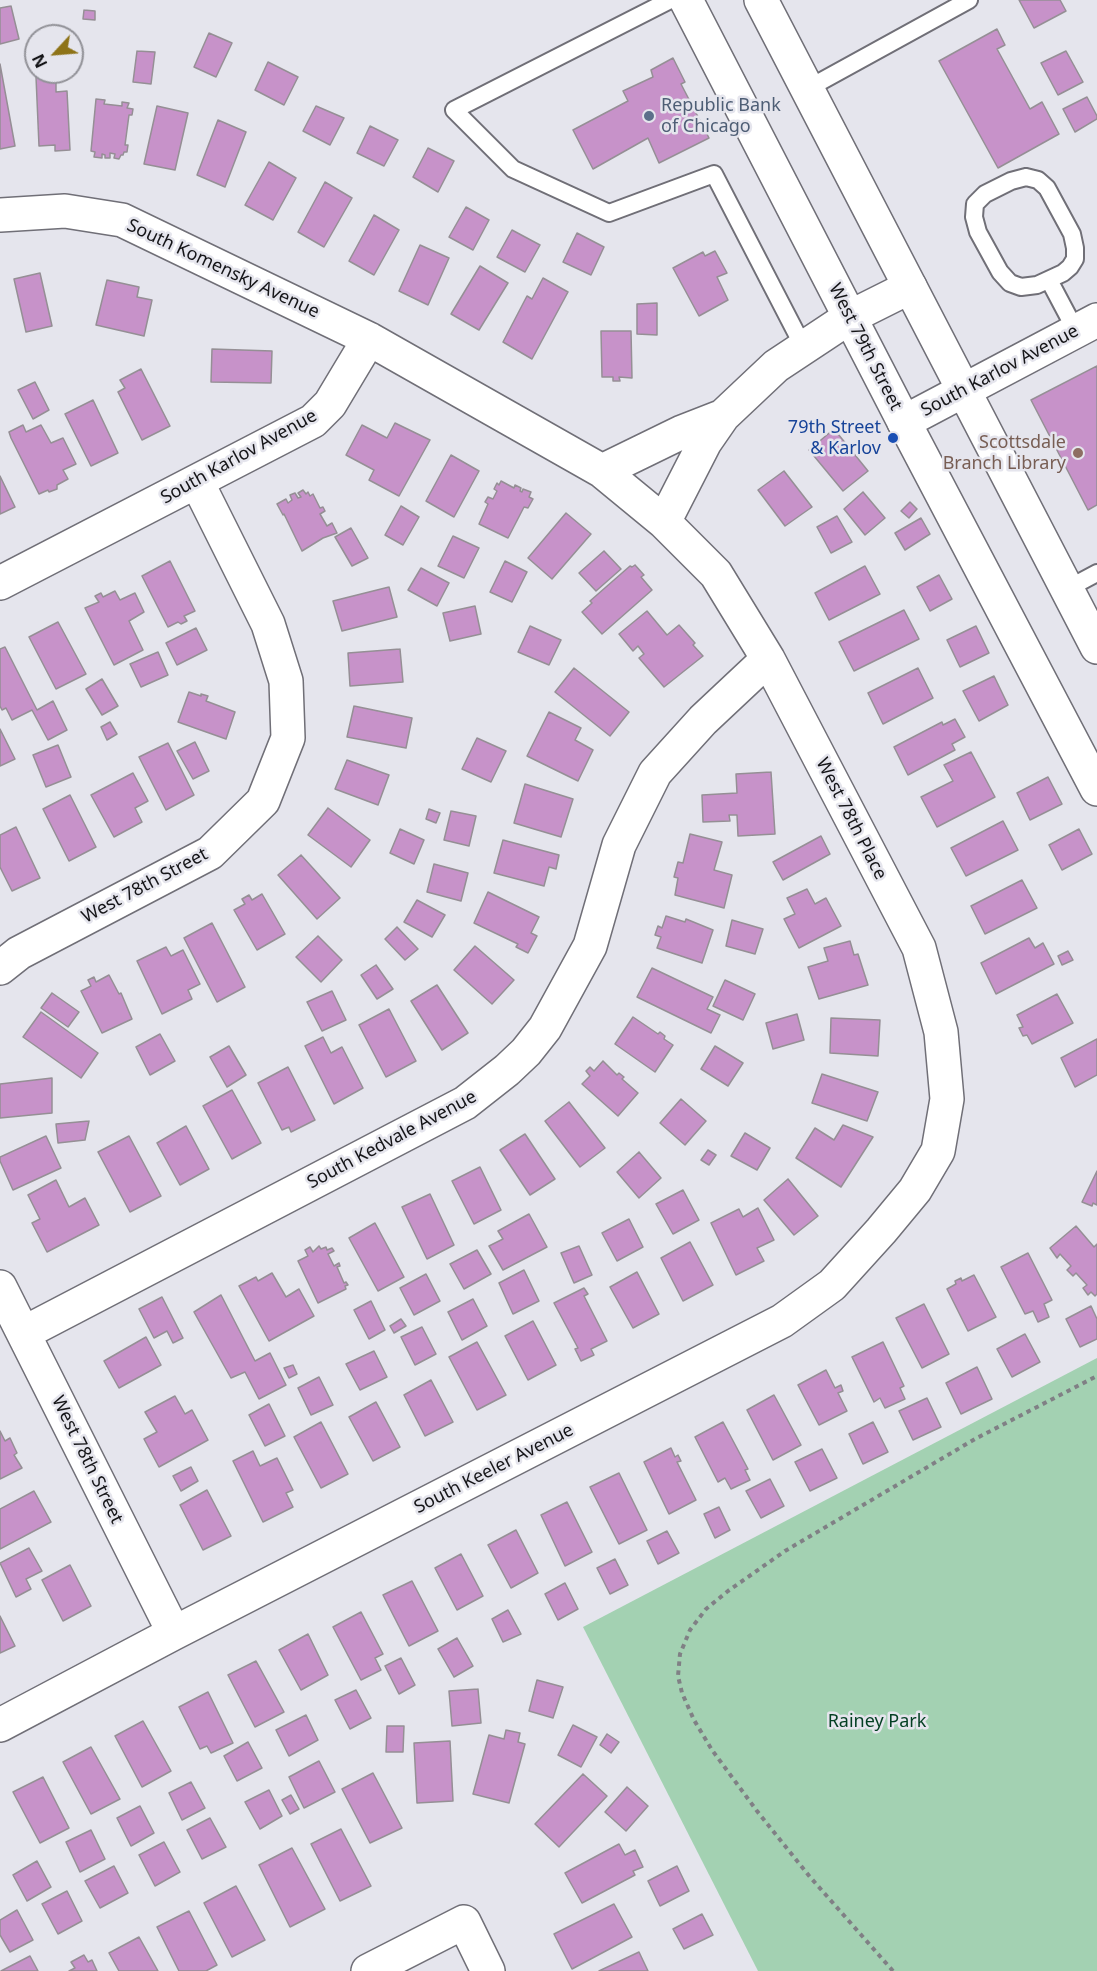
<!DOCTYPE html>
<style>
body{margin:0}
#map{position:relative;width:1097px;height:1971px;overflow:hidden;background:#e5e5ed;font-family:"Noto Sans",sans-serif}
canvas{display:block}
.north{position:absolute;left:24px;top:24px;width:60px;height:60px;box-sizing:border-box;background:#e5e5ed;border:2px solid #929298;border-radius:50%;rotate:244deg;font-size:16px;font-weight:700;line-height:24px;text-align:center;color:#151518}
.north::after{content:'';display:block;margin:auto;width:21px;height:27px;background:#8e7317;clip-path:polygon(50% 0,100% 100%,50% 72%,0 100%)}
</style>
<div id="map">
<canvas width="1097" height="1971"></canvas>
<div class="north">N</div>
</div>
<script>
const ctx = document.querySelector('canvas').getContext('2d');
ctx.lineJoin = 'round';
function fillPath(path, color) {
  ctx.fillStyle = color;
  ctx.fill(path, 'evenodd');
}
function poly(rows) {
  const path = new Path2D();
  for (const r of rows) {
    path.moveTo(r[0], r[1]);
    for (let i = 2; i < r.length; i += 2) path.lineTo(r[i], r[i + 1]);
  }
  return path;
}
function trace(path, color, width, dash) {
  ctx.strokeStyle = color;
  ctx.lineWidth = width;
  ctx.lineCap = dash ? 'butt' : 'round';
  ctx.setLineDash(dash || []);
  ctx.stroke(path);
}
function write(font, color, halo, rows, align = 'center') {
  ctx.font = font + ' "Noto Sans",sans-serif';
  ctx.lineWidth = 5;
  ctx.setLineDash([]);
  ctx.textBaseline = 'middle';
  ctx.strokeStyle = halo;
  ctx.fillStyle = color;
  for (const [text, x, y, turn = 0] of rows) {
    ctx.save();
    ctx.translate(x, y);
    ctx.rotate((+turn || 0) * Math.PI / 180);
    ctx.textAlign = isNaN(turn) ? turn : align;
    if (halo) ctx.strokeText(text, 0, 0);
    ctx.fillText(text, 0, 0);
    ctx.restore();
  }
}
const green = poly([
 [1097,1358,1097,1971,758,1971,583,1627]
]);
const building = poly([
 [1019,0,1060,0,1066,11,1034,28,1019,0],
 [11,6,19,39,0,44,0,8,11,6],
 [84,10,95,11,95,20,83,19,84,10],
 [997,29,1005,45,997,49,1030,109,1042,102,1059,134,998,168,939,61,997,29],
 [209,33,232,43,216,77,194,67,209,33],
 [137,51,155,52,151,84,133,82,137,51],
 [1066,51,1083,82,1058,95,1041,63,1066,51],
 [673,58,685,82,681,84,709,138,659,163,648,138,593,169,573,130,628,101,623,91,653,77,651,70,673,58],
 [268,62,298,77,284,105,255,90,268,62],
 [0,64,15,146,0,149,0,64],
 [56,76,56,92,67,91,70,150,55,151,55,145,39,146,36,77,56,76],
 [1087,97,1097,116,1097,119,1075,132,1063,109,1087,97],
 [96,99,105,100,104,104,122,106,122,102,129,103,127,108,133,109,132,115,129,115,125,145,128,145,127,152,124,152,123,155,121,155,119,159,114,158,115,154,110,153,110,158,105,158,105,155,102,154,102,158,94,157,95,152,91,151,96,99],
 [157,106,188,113,175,170,144,164,157,106],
 [316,106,344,118,330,145,303,131,316,106],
 [218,120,246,132,225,187,197,175,218,120],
 [370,126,398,140,384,166,357,153,370,126],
 [428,148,454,161,438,192,413,177,428,148],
 [269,162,296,178,273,220,245,205,269,162],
 [325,182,352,198,324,247,298,232,325,182],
 [466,207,489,220,473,250,449,237,466,207],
 [374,215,399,230,374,275,349,261,374,215],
 [512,230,540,245,525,272,497,257,512,230],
 [577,233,604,247,591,275,563,262,577,233],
 [420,245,449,258,428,305,399,291,420,245],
 [715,251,727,273,717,277,728,300,699,316,673,268,703,252,705,256,715,251],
 [480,266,508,283,479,330,451,314,480,266],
 [40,273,52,326,26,332,14,279,40,273],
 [543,278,568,292,532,359,503,342,527,296,532,299,543,278],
 [107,280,139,287,137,297,152,300,144,336,96,325,107,280],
 [657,303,657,335,637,334,637,304,657,303],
 [601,331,631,331,632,378,619,377,620,381,613,381,613,377,602,377,601,331],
 [212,349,272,351,271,383,211,382,212,349],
 [1097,366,1097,505,1088,510,1031,400,1097,366],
 [141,369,170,426,142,440,118,392,125,388,120,380,141,369],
 [35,382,49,410,33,419,18,390,35,382],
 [93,400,118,453,91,466,65,414,93,400],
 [395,423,430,440,399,496,369,480,374,470,346,455,362,425,387,438,395,423],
 [23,425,26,432,41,425,51,443,63,438,76,464,63,470,68,479,57,485,57,489,49,492,48,490,39,494,11,438,9,432,23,425],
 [834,429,868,471,843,491,809,450,834,429],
 [451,455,479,471,454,517,426,501,451,455],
 [784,471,812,507,785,526,758,490,784,471],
 [0,476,15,507,0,514,0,476],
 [501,481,514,488,515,485,521,488,520,491,522,492,523,489,531,492,529,497,533,499,528,508,524,507,508,538,479,524,488,504,485,502,488,497,493,499,497,491,494,489,497,483,499,485,501,481],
 [303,490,306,494,308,492,310,496,313,494,320,508,323,507,325,511,320,514,327,526,332,523,337,533,323,538,302,551,284,514,283,515,277,504,286,499,288,503,292,500,290,495,295,493,298,498,301,497,298,493,303,490],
 [863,492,885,518,865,535,844,509,863,492],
 [910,502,917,509,909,518,901,511,910,502],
 [401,506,419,517,403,545,385,535,401,506],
 [566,513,591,534,552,579,528,558,566,513],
 [837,516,852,542,831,553,817,527,837,516],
 [921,518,930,534,905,550,895,533,921,518],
 [351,528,368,558,352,566,335,537,351,528],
 [453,536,479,548,464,578,438,566,453,536],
 [604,551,621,569,596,591,579,573,604,551],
 [170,561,195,611,184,616,187,621,181,624,178,622,168,627,142,576,170,561],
 [505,561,527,572,512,602,490,592,505,561],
 [635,565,644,575,641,577,652,590,602,634,582,612,592,603,590,601,630,566,632,567,635,565],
 [865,566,880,594,829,620,815,593,865,566],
 [421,568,449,583,437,606,408,590,421,568],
 [939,575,952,599,930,611,917,587,939,575],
 [389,587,397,617,342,631,333,601,389,587],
 [115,591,120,600,135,593,144,612,129,621,143,650,114,665,85,608,99,602,95,596,101,593,103,597,115,591],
 [475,606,481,634,450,641,443,613,475,606],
 [904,610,919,639,854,671,839,642,904,610],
 [647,611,667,635,679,625,695,643,693,645,703,656,664,687,639,658,644,654,638,646,633,651,619,634,647,611],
 [58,622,86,674,56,689,29,637,58,622],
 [530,626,561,640,549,665,518,652,530,626],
 [976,626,989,653,960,667,947,640,976,626],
 [196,628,207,650,177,665,166,643,196,628],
 [5,647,37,710,53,701,67,730,48,740,32,710,12,720,6,708,2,710,0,706,0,649,5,647],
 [400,649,403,682,350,686,348,653,400,649],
 [158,652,168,675,141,687,130,664,158,652],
 [574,668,629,712,610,736,555,692,574,668],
 [918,668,933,698,883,724,868,693,918,668],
 [994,676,1008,705,979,721,963,691,994,676],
 [102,679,118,706,102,715,86,689,102,679],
 [189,692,201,696,201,694,208,696,206,701,235,712,226,739,178,722,189,692],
 [354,706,412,718,406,748,347,737,354,706],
 [549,712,581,728,575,740,593,750,578,781,527,756,549,712],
 [955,719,965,737,952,744,955,750,908,775,894,747,942,722,943,725,955,719],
 [110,722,117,734,107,740,101,727,110,722],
 [0,729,15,759,0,766,0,729],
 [477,738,506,751,491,782,462,769,477,738],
 [195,742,209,771,193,779,177,751,195,742],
 [168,743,194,795,166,810,139,757,168,743],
 [58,745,71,777,46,787,33,755,58,745],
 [971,752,995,797,937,827,921,797,953,781,944,765,971,752],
 [347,760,389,775,378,805,335,789,347,760],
 [771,772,775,834,738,836,737,815,729,815,730,821,703,822,702,795,737,793,736,774,771,772],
 [133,773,148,801,135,808,142,822,114,837,91,795,133,773],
 [1048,777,1062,804,1030,820,1017,793,1048,777],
 [525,784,573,799,561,837,514,823,525,784],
 [70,795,96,847,69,861,43,809,70,795],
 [328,808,370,840,351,867,308,835,328,808],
 [429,809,440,813,436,823,426,819,429,809],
 [451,811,476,816,469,846,444,840,451,811],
 [1003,821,1018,850,966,876,951,848,1003,821],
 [16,827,40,878,12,891,0,867,0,835,16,827],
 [400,829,424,840,414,864,390,853,400,829],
 [1079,829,1092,854,1062,870,1049,845,1079,829],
 [690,834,722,842,714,870,732,875,724,908,675,895,678,878,674,877,678,862,683,863,690,834],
 [821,836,830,854,783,880,773,862,821,836],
 [503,840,559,855,556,869,549,867,544,886,494,873,503,840],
 [301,855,340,898,317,919,278,875,301,855],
 [434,864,468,873,461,901,427,892,434,864],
 [1022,880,1037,908,985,934,971,906,1022,880],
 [807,889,815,904,826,898,841,926,799,948,784,919,795,914,787,898,807,889],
 [488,892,539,917,531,933,537,936,528,953,516,947,518,944,474,923,488,892],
 [262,894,285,934,257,950,234,910,245,904,242,899,249,895,252,900,262,894],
 [417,900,445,915,432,937,404,922,417,900],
 [666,916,685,922,686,919,713,930,702,963,657,948,661,937,655,935,658,926,662,928,666,916],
 [732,920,763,929,755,954,726,946,732,920],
 [212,923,245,987,217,1002,184,938,212,923],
 [397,927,418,949,405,960,385,939,397,927],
 [318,936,342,960,321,982,296,957,318,936],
 [1029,938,1035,948,1043,943,1054,964,996,994,981,963,1029,938],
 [850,941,854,955,858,954,868,985,819,999,808,967,828,961,824,948,850,941],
 [475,946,514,980,492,1004,454,970,475,946],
 [166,947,171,956,183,950,200,984,188,990,192,999,162,1014,137,961,166,947],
 [1068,951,1073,960,1062,965,1058,956,1068,951],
 [376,965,393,989,377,999,361,975,376,965],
 [652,968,713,997,707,1009,720,1015,711,1033,637,997,652,968],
 [109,975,119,994,121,993,132,1019,102,1033,81,991,91,986,88,980,94,977,96,982,109,975],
 [725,980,755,994,743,1020,713,1006,725,980],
 [437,985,468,1033,442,1050,411,1001,437,985],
 [332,991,346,1020,322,1031,307,1002,332,991],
 [52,993,79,1012,68,1027,41,1008,52,993],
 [1057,994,1073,1023,1032,1044,1027,1035,1023,1036,1019,1028,1023,1027,1017,1015,1057,994],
 [389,1009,416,1061,386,1077,359,1025,389,1009],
 [41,1012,98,1053,81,1078,23,1037,41,1012],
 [797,1014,804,1040,773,1049,766,1023,797,1014],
 [633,1017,658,1034,660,1032,665,1036,664,1039,673,1045,655,1072,615,1044,633,1017],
 [831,1018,880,1020,878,1056,830,1053,831,1018],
 [160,1034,175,1061,150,1075,136,1047,160,1034],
 [323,1037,331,1053,342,1047,363,1088,334,1104,305,1046,323,1037],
 [1097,1039,1097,1075,1075,1087,1061,1058,1097,1039],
 [229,1046,246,1075,227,1087,210,1057,229,1046],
 [715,1046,743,1063,728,1086,701,1069,715,1046],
 [603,1061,617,1075,619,1073,624,1077,622,1079,638,1093,618,1116,582,1084,590,1076,586,1071,590,1067,594,1071,603,1061],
 [288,1067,315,1120,291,1132,289,1127,282,1130,258,1083,288,1067],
 [822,1074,878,1092,867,1121,812,1103,822,1074],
 [52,1078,52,1113,0,1118,0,1084,52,1078],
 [232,1090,261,1143,232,1159,203,1106,232,1090],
 [681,1099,706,1121,685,1145,660,1123,681,1099],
 [569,1102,605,1148,580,1167,545,1121,569,1102],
 [89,1121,85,1140,58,1143,56,1124,89,1121],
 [843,1125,873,1137,841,1187,796,1158,815,1128,834,1140,843,1125],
 [186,1126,209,1169,180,1185,157,1143,186,1126],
 [745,1133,770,1148,757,1170,731,1156,745,1133],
 [525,1134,555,1179,530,1195,500,1150,525,1134],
 [46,1136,61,1168,13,1190,0,1161,0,1157,46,1136],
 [129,1136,161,1196,130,1212,98,1152,129,1136],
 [708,1150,716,1155,709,1165,701,1160,708,1150],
 [639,1152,661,1178,639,1198,617,1172,639,1152],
 [480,1167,501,1210,474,1224,452,1181,480,1167],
 [1097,1171,1097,1205,1093,1203,1092,1206,1082,1202,1097,1171],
 [788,1179,818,1216,794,1235,764,1200,788,1179],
 [56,1180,69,1207,85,1198,99,1225,47,1252,32,1223,40,1219,28,1195,56,1180],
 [683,1190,699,1220,673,1234,656,1204,683,1190],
 [430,1194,454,1245,427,1259,402,1207,430,1194],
 [758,1208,774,1240,757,1248,764,1261,736,1275,711,1223,739,1209,743,1217,758,1208],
 [529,1214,547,1247,503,1270,489,1246,503,1239,498,1231,529,1214],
 [629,1219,643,1247,617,1261,602,1233,629,1219],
 [375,1223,404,1277,378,1291,349,1238,375,1223],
 [1076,1226,1094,1247,1097,1244,1097,1294,1095,1296,1091,1292,1088,1295,1083,1288,1087,1285,1076,1273,1073,1276,1067,1270,1071,1266,1060,1254,1057,1258,1050,1248,1076,1226],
 [690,1242,713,1285,683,1301,661,1258,690,1242],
 [319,1246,321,1249,326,1247,327,1250,332,1248,334,1251,328,1254,334,1266,339,1263,340,1266,337,1267,344,1283,346,1282,348,1285,345,1286,346,1289,318,1303,298,1261,308,1256,305,1250,310,1247,313,1252,319,1246],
 [579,1246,592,1275,574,1283,561,1253,579,1246],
 [477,1250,491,1274,464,1289,450,1264,477,1250],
 [1028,1253,1052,1300,1044,1304,1049,1317,1038,1322,1033,1311,1025,1314,1001,1267,1028,1253],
 [524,1270,539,1301,513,1314,499,1283,524,1270],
 [637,1272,659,1314,633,1328,610,1287,637,1272],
 [272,1273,286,1297,299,1289,314,1316,269,1341,239,1286,256,1277,258,1281,272,1273],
 [426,1274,440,1301,414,1315,400,1288,426,1274],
 [974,1275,996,1317,968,1331,947,1289,956,1284,955,1281,961,1278,962,1281,974,1275],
 [584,1288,588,1294,584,1296,607,1341,591,1349,594,1355,581,1361,575,1349,578,1348,554,1303,584,1288],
 [221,1295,255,1361,270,1353,286,1385,259,1399,245,1372,231,1378,194,1312,221,1295],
 [162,1297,183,1338,173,1343,167,1331,154,1338,139,1309,162,1297],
 [473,1299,487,1326,462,1340,448,1312,473,1299],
 [371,1301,385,1330,369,1339,354,1310,371,1301],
 [924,1304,949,1354,922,1368,896,1318,924,1304],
 [1091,1306,1097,1319,1097,1339,1080,1347,1066,1319,1091,1306],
 [401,1319,406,1326,394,1333,390,1326,401,1319],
 [533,1321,556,1365,528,1380,505,1336,533,1321],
 [422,1327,436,1354,415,1365,401,1337,422,1327],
 [1025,1334,1040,1362,1012,1377,997,1349,1025,1334],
 [146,1337,161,1365,119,1388,104,1361,146,1337],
 [477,1342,506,1395,477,1410,449,1357,477,1342],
 [883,1342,904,1386,900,1388,905,1399,885,1408,880,1398,874,1402,852,1357,883,1342],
 [374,1351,387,1377,360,1390,346,1364,374,1351],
 [293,1365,297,1374,289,1378,284,1368,293,1365],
 [977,1367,992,1399,961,1414,946,1383,977,1367],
 [826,1370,835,1388,841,1385,843,1391,838,1393,847,1411,819,1425,798,1385,826,1370],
 [319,1377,333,1405,311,1415,298,1388,319,1377],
 [431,1380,453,1422,425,1436,404,1395,431,1380],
 [774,1395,801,1445,773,1460,747,1410,774,1395],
 [175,1396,185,1414,192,1410,208,1440,159,1467,144,1439,157,1432,145,1412,175,1396],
 [927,1398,941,1427,913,1440,899,1411,927,1398],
 [376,1402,400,1447,373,1461,349,1417,376,1402],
 [269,1404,285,1436,265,1446,249,1415,269,1404],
 [321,1422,348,1474,321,1488,294,1437,321,1422],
 [723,1422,748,1469,745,1470,750,1480,731,1489,725,1478,718,1482,695,1437,723,1422],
 [873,1422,888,1452,863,1464,849,1434,873,1422],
 [0,1431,5,1441,10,1438,17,1453,14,1455,22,1468,0,1479,0,1431],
 [671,1448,675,1457,678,1455,681,1461,677,1462,696,1500,669,1514,644,1462,671,1448],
 [822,1449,837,1478,810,1491,795,1462,822,1449],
 [253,1451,260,1466,277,1458,293,1490,286,1493,293,1507,263,1522,233,1461,253,1451],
 [191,1467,198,1481,181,1491,173,1476,191,1467],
 [619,1473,647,1530,619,1544,590,1487,619,1473],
 [770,1479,784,1506,761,1518,746,1491,770,1479],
 [207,1490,231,1536,203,1550,180,1505,207,1490],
 [34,1491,51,1522,0,1549,0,1509,34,1491],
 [567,1502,592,1552,565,1566,541,1515,567,1502],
 [719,1507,730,1530,715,1538,704,1514,719,1507],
 [516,1530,538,1573,511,1588,488,1545,516,1530],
 [667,1531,679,1553,658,1564,647,1541,667,1531],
 [29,1548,42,1571,26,1579,31,1589,16,1597,0,1563,29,1548],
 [461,1554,483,1596,457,1610,435,1568,461,1554],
 [615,1559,628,1585,610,1594,597,1568,615,1559],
 [70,1565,91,1606,63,1621,42,1580,70,1565],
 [412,1581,438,1631,409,1646,383,1595,412,1581],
 [565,1583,578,1609,558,1620,545,1594,565,1583],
 [508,1610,521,1634,503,1642,492,1619,508,1610],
 [361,1612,383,1654,375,1658,381,1670,361,1680,333,1627,361,1612],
 [0,1616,15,1646,0,1653,0,1616],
 [308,1634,328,1675,301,1690,279,1650,308,1634],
 [457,1638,473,1666,454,1677,438,1649,457,1638],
 [401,1658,415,1685,399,1694,385,1666,401,1658],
 [256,1661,284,1712,255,1727,228,1675,256,1661],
 [537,1680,563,1687,553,1718,529,1711,537,1680],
 [478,1689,481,1723,452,1726,449,1691,478,1689],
 [356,1690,371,1718,350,1729,335,1700,356,1690],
 [208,1692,233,1743,211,1753,207,1746,200,1749,179,1707,208,1692],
 [306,1715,318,1740,289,1756,276,1730,306,1715],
 [143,1721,171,1771,142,1787,115,1736,143,1721],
 [573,1725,597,1737,581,1767,558,1755,573,1725],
 [387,1726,404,1726,403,1752,386,1752,387,1726],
 [506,1730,520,1733,518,1742,525,1744,509,1803,473,1794,489,1735,504,1739,506,1730],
 [607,1734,619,1742,611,1753,600,1745,607,1734],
 [450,1741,453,1801,417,1803,414,1743,450,1741],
 [248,1742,262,1768,237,1781,224,1756,248,1742],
 [91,1747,120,1799,91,1814,63,1762,91,1747],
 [319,1761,335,1792,304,1808,289,1777,319,1761],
 [373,1773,402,1828,370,1843,342,1789,373,1773],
 [583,1774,607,1796,559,1847,535,1824,583,1774],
 [43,1777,69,1828,40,1843,13,1792,43,1777],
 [191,1782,205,1808,182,1820,169,1793,191,1782],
 [627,1787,648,1806,626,1831,605,1812,627,1787],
 [269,1790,282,1816,260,1829,245,1802,269,1790],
 [291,1795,299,1809,290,1814,282,1800,291,1795],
 [140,1806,154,1833,131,1846,117,1818,140,1806],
 [210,1818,226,1847,202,1859,187,1830,210,1818],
 [341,1829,371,1886,340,1901,311,1844,341,1829],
 [91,1830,105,1859,80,1872,66,1842,91,1830],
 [164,1842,180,1872,155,1886,139,1855,164,1842],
 [619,1844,625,1855,635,1850,643,1867,633,1871,635,1875,582,1903,565,1873,619,1844],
 [292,1848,325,1909,290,1927,259,1865,292,1848],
 [37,1861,51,1887,27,1901,13,1875,37,1861],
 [114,1866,128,1893,100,1908,85,1881,114,1866],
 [677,1866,689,1891,660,1906,648,1881,677,1866],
 [236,1886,265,1940,232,1957,204,1903,236,1886],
 [67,1891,82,1921,58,1934,42,1904,67,1891],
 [614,1904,632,1937,572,1969,554,1934,614,1904],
 [17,1910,33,1940,10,1952,0,1935,0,1920,17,1910],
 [189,1911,217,1965,206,1971,179,1971,157,1927,189,1911],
 [702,1914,713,1935,684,1949,673,1929,702,1914],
 [139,1937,158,1971,119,1971,109,1953,139,1937],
 [639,1952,648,1971,599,1971,639,1952],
 [84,1955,88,1962,92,1960,97,1971,69,1971,75,1968,71,1962,84,1955],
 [30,1956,38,1971,1,1971,30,1956]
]);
const path = poly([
 [893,1971,810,1877,757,1811,712,1750,694,1720,682,1693,678,1676,680,1654,690,1630,706,1609,728,1591,785,1551,975,1439,1097,1376]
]);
const lane = poly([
 [670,0,454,110,513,169,609,213,714,174,804,348],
 [807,89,969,0],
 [1026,177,1038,180,1047,188,1072,234,1075,248,1075,259,1070,267,1063,273,1037,285,1021,287,1010,283,1000,272,978,232,974,217,975,204,985,194,1011,181,1026,177],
 [1049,280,1076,331],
 [1067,589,1097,573]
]);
const street = poly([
 [0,215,65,211,122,220,369,339,602,471,664,522,716,574,768,659,919,948,941,1032,947,1099,938,1151,915,1190,881,1231,832,1285,782,1321,174,1633,0,1725],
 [904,422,1097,320],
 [602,471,682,432,723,416],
 [664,522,705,442,723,416,776,366,850,317,910,287],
 [0,583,313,421,330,404,369,339],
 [0,968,19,953,210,853,263,801,288,738,286,681,268,624,197,482],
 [0,1287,174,1633],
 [24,1333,465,1103,507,1070,526,1052,545,1028,590,946,619,845,655,773,703,720,768,659],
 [368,1971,464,1922,488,1971]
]);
const secondary = poly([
 [686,0,904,422,1097,789],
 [761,0,1097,647]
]);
const markers = [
 [649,116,6,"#5c6f8a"],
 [893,438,6,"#1a4fb4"],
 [1078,453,6,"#8d6e63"]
];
const serviceNames = [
 ["Republic Bank",661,106],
 ["of Chicago",661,127]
];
const streetNames = [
 ["South Komensky Avenue",223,269,25],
 ["West 79th Street",865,347,63],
 ["South Karlov Avenue",1000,371,-28],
 ["South Karlov Avenue",239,457,-29],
 ["West 78th Place",851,819,63],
 ["West 78th Street",145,886,-28],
 ["South Kedvale Avenue",392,1140,-28],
 ["West 78th Street",87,1460,64],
 ["South Keeler Avenue",494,1469,-27]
];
const transitNames = [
 ["79th Street",881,428],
 ["& Karlov",881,449]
];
const educationNames = [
 ["Scottsdale",1066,443],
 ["Branch Library",1066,464]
];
const parkNames = [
 ["Rainey Park",877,1722]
];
fillPath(green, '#a3d1b2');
fillPath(building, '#c792c9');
trace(building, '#958f95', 1.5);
trace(lane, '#706f77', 20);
trace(street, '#706f77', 36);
trace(secondary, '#706f77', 36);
trace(path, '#808085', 4, [4.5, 4.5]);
trace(lane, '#fff', 16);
trace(street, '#fff', 33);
trace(secondary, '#fff', 33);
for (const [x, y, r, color] of markers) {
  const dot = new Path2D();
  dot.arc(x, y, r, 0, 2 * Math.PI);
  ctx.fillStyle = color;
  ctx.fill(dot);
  trace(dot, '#e5e5ed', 2);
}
write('18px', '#4e5e75', '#e5e5ed', serviceNames, 'left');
write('18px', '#151518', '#e5e5ed', streetNames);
write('18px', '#164399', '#e5e5ed', transitNames, 'right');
write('18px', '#785e54', '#e5e5ed', educationNames, 'right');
write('18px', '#033f22', '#e5e5ed', parkNames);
</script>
